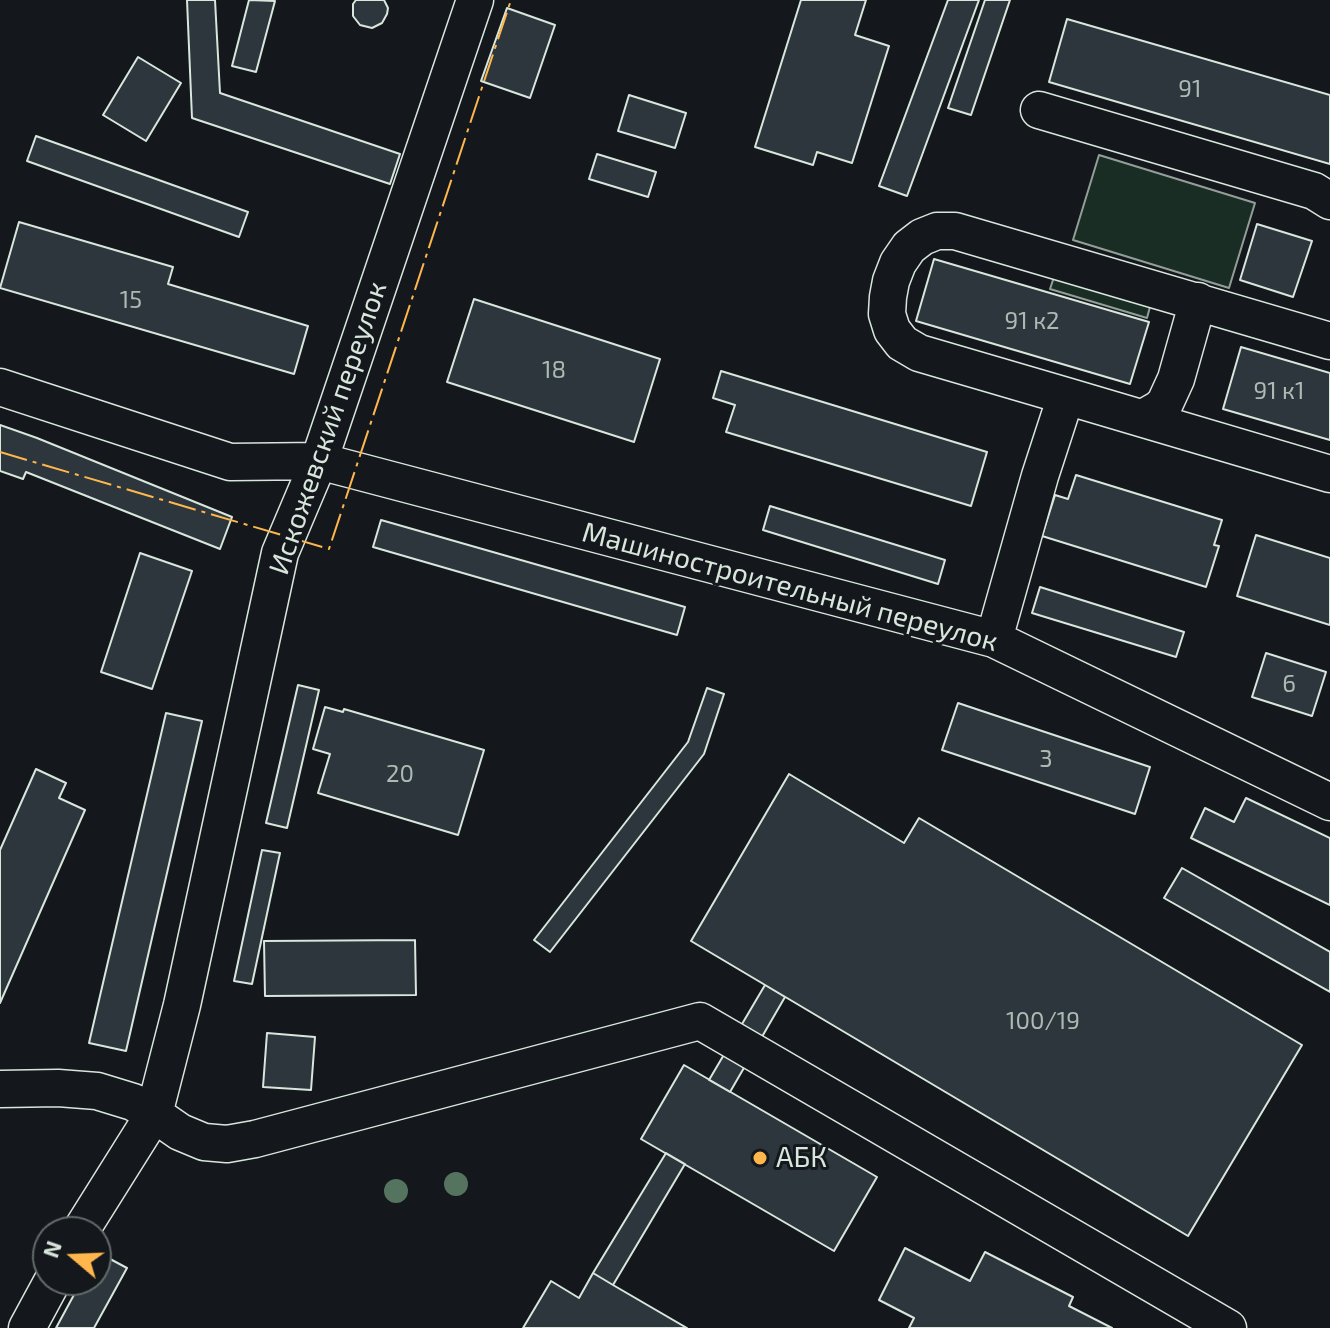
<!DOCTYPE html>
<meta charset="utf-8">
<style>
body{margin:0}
#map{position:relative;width:1330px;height:1328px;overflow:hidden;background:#14181c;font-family:"Exo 2",sans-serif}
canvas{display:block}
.north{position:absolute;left:32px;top:1216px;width:80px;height:80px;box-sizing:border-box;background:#14181c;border:2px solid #626a69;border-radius:50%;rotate:289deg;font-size:22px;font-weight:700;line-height:32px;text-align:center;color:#d8e6dc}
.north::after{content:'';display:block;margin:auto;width:28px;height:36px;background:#ffb74d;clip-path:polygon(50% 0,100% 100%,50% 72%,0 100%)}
</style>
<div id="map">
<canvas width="1330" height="1328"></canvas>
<div class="north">N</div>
</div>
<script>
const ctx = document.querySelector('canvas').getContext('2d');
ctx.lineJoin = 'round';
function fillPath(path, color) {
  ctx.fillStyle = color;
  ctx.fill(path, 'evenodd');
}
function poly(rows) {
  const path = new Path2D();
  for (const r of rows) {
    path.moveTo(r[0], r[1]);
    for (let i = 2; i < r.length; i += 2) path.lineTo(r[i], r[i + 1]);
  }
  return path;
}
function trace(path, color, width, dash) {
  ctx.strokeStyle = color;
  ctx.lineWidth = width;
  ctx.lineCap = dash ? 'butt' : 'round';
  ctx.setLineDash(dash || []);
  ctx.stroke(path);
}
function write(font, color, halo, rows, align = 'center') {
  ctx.font = font + ' "Exo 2",sans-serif';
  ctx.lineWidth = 6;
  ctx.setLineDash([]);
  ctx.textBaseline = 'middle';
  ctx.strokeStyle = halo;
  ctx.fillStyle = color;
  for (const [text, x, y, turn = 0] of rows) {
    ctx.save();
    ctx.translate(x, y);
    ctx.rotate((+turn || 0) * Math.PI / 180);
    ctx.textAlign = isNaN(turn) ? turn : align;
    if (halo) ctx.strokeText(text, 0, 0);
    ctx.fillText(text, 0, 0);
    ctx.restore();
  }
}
const green = poly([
 [1099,155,1255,203,1229,288,1073,240,1099,155],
 [1055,274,1151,303,1147,318,1050,289,1055,274]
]);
const building = poly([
 [187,0,215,0,220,93,400,154,390,184,192,118,187,0],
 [249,0,275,1,256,72,232,66,249,0],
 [356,0,384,0,388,8,387,14,382,23,372,28,360,25,353,16,353,4,356,0],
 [801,0,866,0,855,35,889,46,852,163,817,152,813,165,755,147,801,0],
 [948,0,979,0,907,196,879,186,948,0],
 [985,0,1010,0,971,115,948,108,985,0],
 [507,8,555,25,530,98,481,81,507,8],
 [1067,19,1330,95,1330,164,1049,82,1067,19],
 [138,57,181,83,146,141,103,115,138,57],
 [629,95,686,113,675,148,618,131,629,95],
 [36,136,248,212,239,237,27,161,36,136],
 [597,154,656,172,648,197,589,179,597,154],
 [19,222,173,267,168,284,308,326,294,374,0,288,19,222],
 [1257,224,1312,241,1293,297,1240,280,1257,224],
 [934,259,1149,322,1130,384,916,321,934,259],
 [474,299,660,359,634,442,447,382,474,299],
 [1241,347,1330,373,1330,440,1223,409,1241,347],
 [721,371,987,452,971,506,726,432,735,405,713,398,721,371],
 [0,425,37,438,232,517,220,549,26,472,23,479,0,471,0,425],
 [1076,475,1222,520,1214,545,1219,546,1206,587,1042,536,1055,495,1068,499,1076,475],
 [770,506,945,560,938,584,763,530,770,506],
 [381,520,685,607,677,635,373,547,381,520],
 [1256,535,1330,558,1330,625,1237,596,1256,535],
 [140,553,192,571,152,689,101,672,140,553],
 [1040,587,1184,632,1176,657,1032,613,1040,587],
 [1266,653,1326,672,1312,716,1252,697,1266,653],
 [298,685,319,690,287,828,266,823,298,685],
 [707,688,724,694,704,754,550,952,534,940,688,742,707,688],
 [958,703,1150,767,1135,814,942,750,958,703],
 [325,707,343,712,344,709,484,750,458,835,318,793,330,754,313,749,325,707],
 [166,713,202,721,126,1051,89,1043,166,713],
 [36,769,66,783,59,798,85,810,0,1003,0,850,36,769],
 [789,774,904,843,919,818,1302,1045,1188,1236,691,941,789,774],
 [1246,798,1330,838,1330,905,1191,838,1205,808,1234,822,1246,798],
 [262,850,280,853,252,984,234,981,262,850],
 [1182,868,1330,952,1330,992,1164,898,1182,868],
 [415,940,416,995,265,996,264,941,415,940],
 [765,985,785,997,730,1092,709,1080,765,985],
 [267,1033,315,1037,311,1090,263,1087,267,1033],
 [684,1065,877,1177,834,1251,641,1139,684,1065],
 [666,1153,685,1164,613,1285,593,1273,666,1153],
 [905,1248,970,1281,985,1252,1073,1297,1069,1306,1112,1328,909,1328,914,1318,879,1300,905,1248],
 [97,1252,127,1268,94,1328,56,1328,82,1280,96,1280,97,1252],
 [593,1273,613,1285,687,1328,523,1328,551,1281,579,1298,593,1273]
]);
const minor = poly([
 [1039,110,1314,191,1330,201],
 [0,387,230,462,319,461,994,639,1330,802],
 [1066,396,919,353,902,343,892,330,887,314,888,297,891,281,898,263,909,247,922,237,937,231,955,231,1330,341],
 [1137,417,1330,474],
 [994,639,1040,476,1066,396,1137,417,1145,417,1159,409,1165,403,1176,379,1198,301],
 [0,1089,58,1088,97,1091,133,1102,154,1114,182,1005,280,553,319,461,475,0],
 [80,1232,154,1114,180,1132,204,1142,227,1144,255,1139,700,1021,1228,1328],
 [27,1328,53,1280]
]);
const power = poly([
 [0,452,329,549,511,0]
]);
const trees = [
 [456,1184],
 [396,1191]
];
const markers = [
 [760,1158,8,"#ffb74d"]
];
const numberNames = [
 ["91",1190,89],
 ["15",131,300],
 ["91 к2",1032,321],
 ["18",554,370],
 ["91 к1",1279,391],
 ["6",1289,684],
 ["3",1046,759],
 ["20",400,774],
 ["100/19",1043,1021]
];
const streetNames = [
 ["Искожевский переулок",328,428,-71],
 ["Машиностроительный переулок",790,587,15]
];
const poiNames = [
 ["АБК",776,1158]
];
fillPath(green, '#1a2d24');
trace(green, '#939e99', 2);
fillPath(building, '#2c363c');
trace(building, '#d8e6dc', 2);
trace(minor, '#d8e6dc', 39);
trace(minor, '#14181c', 36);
trace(power, '#ffb74d', 2, [28, 6, 4, 6]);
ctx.fillStyle = '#55745f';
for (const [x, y] of trees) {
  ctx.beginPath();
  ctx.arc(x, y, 12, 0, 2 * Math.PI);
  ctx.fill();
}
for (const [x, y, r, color] of markers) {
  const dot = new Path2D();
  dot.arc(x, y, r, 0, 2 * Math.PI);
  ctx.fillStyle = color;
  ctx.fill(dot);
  trace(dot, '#14181c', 3);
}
write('24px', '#adbab4', null, numberNames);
write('28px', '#d8e6dc', '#14181c', streetNames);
write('28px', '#d8e6dc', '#14181c', poiNames, 'left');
</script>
